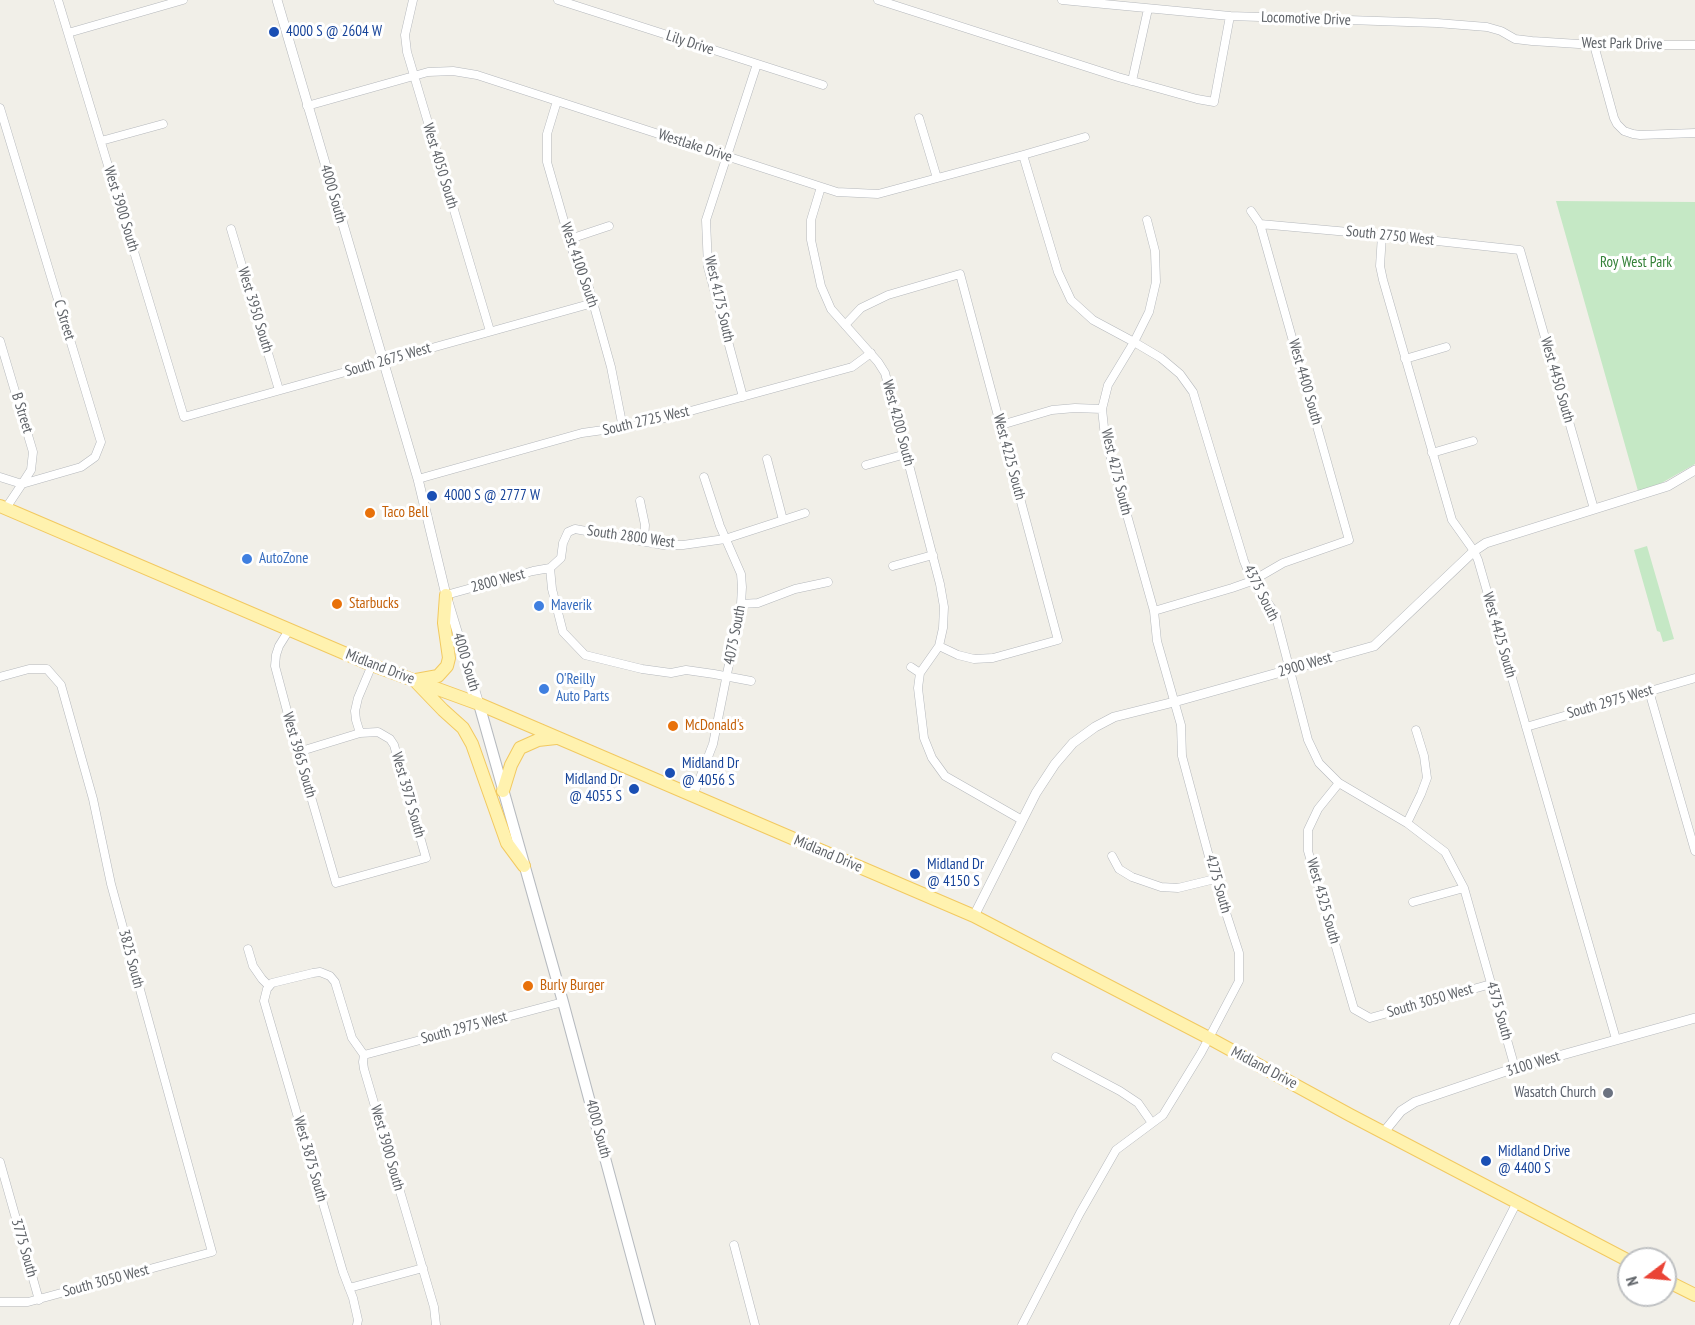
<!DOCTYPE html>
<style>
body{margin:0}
#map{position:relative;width:1695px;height:1325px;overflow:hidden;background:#f1efe8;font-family:"PT Sans Narrow",sans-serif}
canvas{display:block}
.north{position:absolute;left:1617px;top:1247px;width:60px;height:60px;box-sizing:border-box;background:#fff;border:2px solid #bfc1c3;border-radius:50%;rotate:254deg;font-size:16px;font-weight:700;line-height:24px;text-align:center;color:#5f6368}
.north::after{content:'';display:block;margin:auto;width:21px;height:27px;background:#ea4335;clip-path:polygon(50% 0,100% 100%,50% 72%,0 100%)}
</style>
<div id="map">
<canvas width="1695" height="1325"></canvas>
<div class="north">N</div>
</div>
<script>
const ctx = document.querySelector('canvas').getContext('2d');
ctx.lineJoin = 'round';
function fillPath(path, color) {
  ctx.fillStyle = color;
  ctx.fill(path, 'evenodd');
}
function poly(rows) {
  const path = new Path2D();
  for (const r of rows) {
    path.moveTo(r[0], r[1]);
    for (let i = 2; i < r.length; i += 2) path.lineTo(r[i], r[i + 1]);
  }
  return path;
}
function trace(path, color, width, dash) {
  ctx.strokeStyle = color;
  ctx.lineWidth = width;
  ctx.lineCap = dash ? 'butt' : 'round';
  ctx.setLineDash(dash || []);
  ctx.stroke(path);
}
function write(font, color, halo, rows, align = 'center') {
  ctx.font = font + ' "PT Sans Narrow",sans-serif';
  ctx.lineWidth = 6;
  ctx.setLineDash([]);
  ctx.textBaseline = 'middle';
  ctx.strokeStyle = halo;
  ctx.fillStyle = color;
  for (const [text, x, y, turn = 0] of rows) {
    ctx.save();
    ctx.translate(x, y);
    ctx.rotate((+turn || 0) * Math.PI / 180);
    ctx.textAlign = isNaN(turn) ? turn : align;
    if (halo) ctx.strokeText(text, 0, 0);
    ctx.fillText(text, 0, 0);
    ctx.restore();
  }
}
const green = poly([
 [1556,201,1695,202,1695,464,1658,485,1638,491],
 [1647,546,1674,639,1663,642,1660,632,1657,631,1634,550]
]);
const minor = poly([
 [58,0,184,417,593,303],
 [413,0,405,35,407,52,490,331],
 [558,0,823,85],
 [878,0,1118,77,1197,99,1214,102,1230,16],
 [1062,0,1230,16,1437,23,1487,27,1501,31,1515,39,1532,41,1594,45,1695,45],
 [68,33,183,0],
 [1594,45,1614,118,1617,124,1624,131,1633,134,1640,135,1695,133],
 [1132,81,1148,9],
 [557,101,547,134,547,162,576,263,589,288,611,367,623,428],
 [307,106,428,72,453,71,477,75,837,192,878,194,1023,155,1085,137],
 [0,108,101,442,95,457,81,467,22,484],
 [919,118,937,178],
 [101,141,163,124],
 [821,187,811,220,811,240,821,286,831,309,878,362,885,373,940,584,944,607,943,628,939,646,920,673,918,688,924,738,932,758,945,776,1022,820],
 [1147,220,1155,251,1156,282,1149,312,1134,342,1161,358,1180,374,1193,392,1244,561,1252,581,1275,613,1308,740,1319,763,1339,783,1407,823,1445,852,1464,888,1515,1068],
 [1260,224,1382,235,1520,250,1594,509],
 [231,229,279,390],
 [1382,235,1380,266,1383,280,1452,520,1474,551,1478,560,1616,1039],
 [570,239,609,226],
 [845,325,861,308,888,295,960,274,1058,640,993,658,974,659,958,655,939,646],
 [0,341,33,452,31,470,22,484],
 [1405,359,1446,347],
 [743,397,708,267,706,220,757,64],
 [1001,425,1052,410,1075,408,1102,409],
 [1432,453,1473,441],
 [767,459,783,520],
 [866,465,906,454],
 [0,477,22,484,6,508],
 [418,479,582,433,639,425,852,367,871,353],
 [640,501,645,525,644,540],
 [893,566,933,555],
 [550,568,561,558,563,543,568,532,575,529,663,545,683,545,725,539,805,513],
 [550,568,552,589,563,632,585,655,642,669,671,673,686,670,714,674,751,681],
 [446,595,533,571,550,568],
 [741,604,758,603,795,589,828,582],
 [1154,611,1232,588,1252,581,1283,563,1349,540,1260,224,1251,211],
 [289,630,279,646,276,655,275,666,298,752,336,883,426,858,394,745,390,739,378,732,360,733,298,752],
 [911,667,920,673],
 [0,677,29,669,47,669,61,685,93,799,111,884,212,1252,28,1302,0,1302],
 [1649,691,1695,851],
 [1526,727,1695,678],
 [360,733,356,720,355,711,358,698,372,665],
 [1339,783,1318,809,1308,830,1308,851,1354,1009,1370,1018,1491,984],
 [693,796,713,744,741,604,742,587,741,574,720,526,704,477],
 [1407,823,1421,794,1427,778,1424,756,1416,730],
 [1112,856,1119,869,1132,877,1161,887,1178,888,1215,879],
 [1413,902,1464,888],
 [248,949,253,966,262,979,269,986],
 [364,1055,363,1062,364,1069,434,1307,436,1325],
 [364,1055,563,1002],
 [1056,1057,1120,1091,1138,1103,1152,1123],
 [0,1162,39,1300],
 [734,1245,755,1325],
 [349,1288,423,1268],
 [357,1325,358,1320,353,1298,343,1272,264,1001,267,989,272,983,313,973,320,972,330,976,335,982,352,1038,364,1055],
 [1022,1325,1080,1213,1116,1150,1163,1115,1201,1053,1239,981,1239,953,1215,879,1182,756,1181,725,1157,641,1154,611,1105,437,1102,409,1108,385,1134,342,1093,320,1071,300,1058,272,1023,155],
 [1454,1325,1517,1202]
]);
const tertiary = poly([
 [277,0,418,479,446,595,479,704],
 [974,916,1036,793,1055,764,1073,743,1095,727,1114,717,1174,702,1374,646,1474,551,1486,543,1668,486,1695,470],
 [1384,1132,1401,1111,1415,1102,1515,1068,1695,1018]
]);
const secondary = poly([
 [479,704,563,1002,650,1325]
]);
const primary = poly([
 [0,506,372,665,479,704,974,916,1209,1038,1350,1115,1629,1261],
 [416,680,438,676,447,666,449,658,444,623,446,595],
 [417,683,443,710,463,728,472,744,507,843,524,866],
 [503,791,511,765,520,748,538,740,556,738],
 [1665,1280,1695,1295]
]);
const markers = [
 [274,32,6,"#1a4fb4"],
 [432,496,6,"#1a4fb4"],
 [370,513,6,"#e8710a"],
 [247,559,6,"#3f7fe0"],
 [337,604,6,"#e8710a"],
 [539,606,6,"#3f7fe0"],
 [544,689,6,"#3f7fe0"],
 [673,726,6,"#e8710a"],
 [670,773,6,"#1a4fb4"],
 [634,789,6,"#1a4fb4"],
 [915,874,6,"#1a4fb4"],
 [528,986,6,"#e8710a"],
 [1608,1093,6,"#6b7280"],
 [1486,1161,6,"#1a4fb4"]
];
const streetNames = [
 ["Locomotive Drive",1306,19,2],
 ["Lily Drive",690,43,18],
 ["West Park Drive",1622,44,1],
 ["Westlake Drive",695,146,18],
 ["West 4050 South",440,166,73],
 ["4000 South",333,194,74],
 ["West 3900 South",121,209,73],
 ["South 2750 West",1390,236,6],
 ["West 4100 South",579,265,71],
 ["West 4175 South",719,299,77],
 ["West 3950 South",255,310,73],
 ["C Street",64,320,73],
 ["South 2675 West",388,360,-16],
 ["West 4450 South",1557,380,74],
 ["West 4400 South",1305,382,74],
 ["B Street",22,413,73],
 ["South 2725 West",646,421,-13],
 ["West 4200 South",898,423,75],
 ["West 4225 South",1009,457,75],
 ["West 4275 South",1116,472,76],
 ["South 2800 West",631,537,8],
 ["2800 West",498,581,-15],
 ["4375 South",1261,593,63],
 ["4075 South",735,635,-79],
 ["West 4425 South",1499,635,74],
 ["4000 South",466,662,73],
 ["2900 West",1305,665,-16],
 ["Midland Drive",380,667,21],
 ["South 2975 West",1610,702,-16],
 ["West 3965 South",299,755,74],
 ["West 3975 South",408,795,74],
 ["Midland Drive",828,854,23],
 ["4275 South",1218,884,74],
 ["West 4325 South",1323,901,74],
 ["3825 South",131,959,75],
 ["South 3050 West",1430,1001,-16],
 ["4375 South",1499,1011,74],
 ["South 2975 West",464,1028,-15],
 ["3100 West",1533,1064,-17],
 ["Midland Drive",1264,1068,28],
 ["4000 South",598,1129,75],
 ["West 3900 South",387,1148,74],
 ["West 3875 South",310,1159,74],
 ["3775 South",24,1248,74],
 ["South 3050 West",106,1281,-15]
];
const transitNames = [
 ["4000 S @ 2604 W",286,32],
 ["4000 S @ 2777 W",444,496],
 ["Midland Dr",682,764],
 ["@ 4056 S",682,781],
 ["Midland Dr",622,780,"right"],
 ["@ 4055 S",622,797,"right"],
 ["Midland Dr",927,865],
 ["@ 4150 S",927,882],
 ["Midland Drive",1498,1152],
 ["@ 4400 S",1498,1169]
];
const parkNames = [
 ["Roy West Park",1636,263]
];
const foodNames = [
 ["Taco Bell",382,513],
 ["Starbucks",349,604],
 ["McDonald's",685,726],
 ["Burly Burger",540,986]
];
const shopNames = [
 ["AutoZone",259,559],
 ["Maverik",551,606],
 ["O'Reilly",556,680],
 ["Auto Parts",556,697]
];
const worshipNames = [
 ["Wasatch Church",1596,1093]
];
fillPath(green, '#c5e8c5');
trace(minor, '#b5b8bc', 9);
trace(tertiary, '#b5b8bc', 10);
trace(secondary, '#b6babf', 12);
trace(primary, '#f2c960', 14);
trace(minor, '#fff', 8);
trace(tertiary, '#fff', 9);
trace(secondary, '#fff', 10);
trace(primary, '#fff2af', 12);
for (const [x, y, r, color] of markers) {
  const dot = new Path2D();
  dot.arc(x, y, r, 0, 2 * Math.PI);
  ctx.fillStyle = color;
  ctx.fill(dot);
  trace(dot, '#fff', 2);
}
write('15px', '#5f6368', '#fff', streetNames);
write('15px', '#164399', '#fff', transitNames, 'left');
write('15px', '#348238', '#fff', parkNames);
write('15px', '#c56008', '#fff', foodNames, 'left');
write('15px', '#366cbe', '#fff', shopNames, 'left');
write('15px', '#5b616d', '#fff', worshipNames, 'right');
</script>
